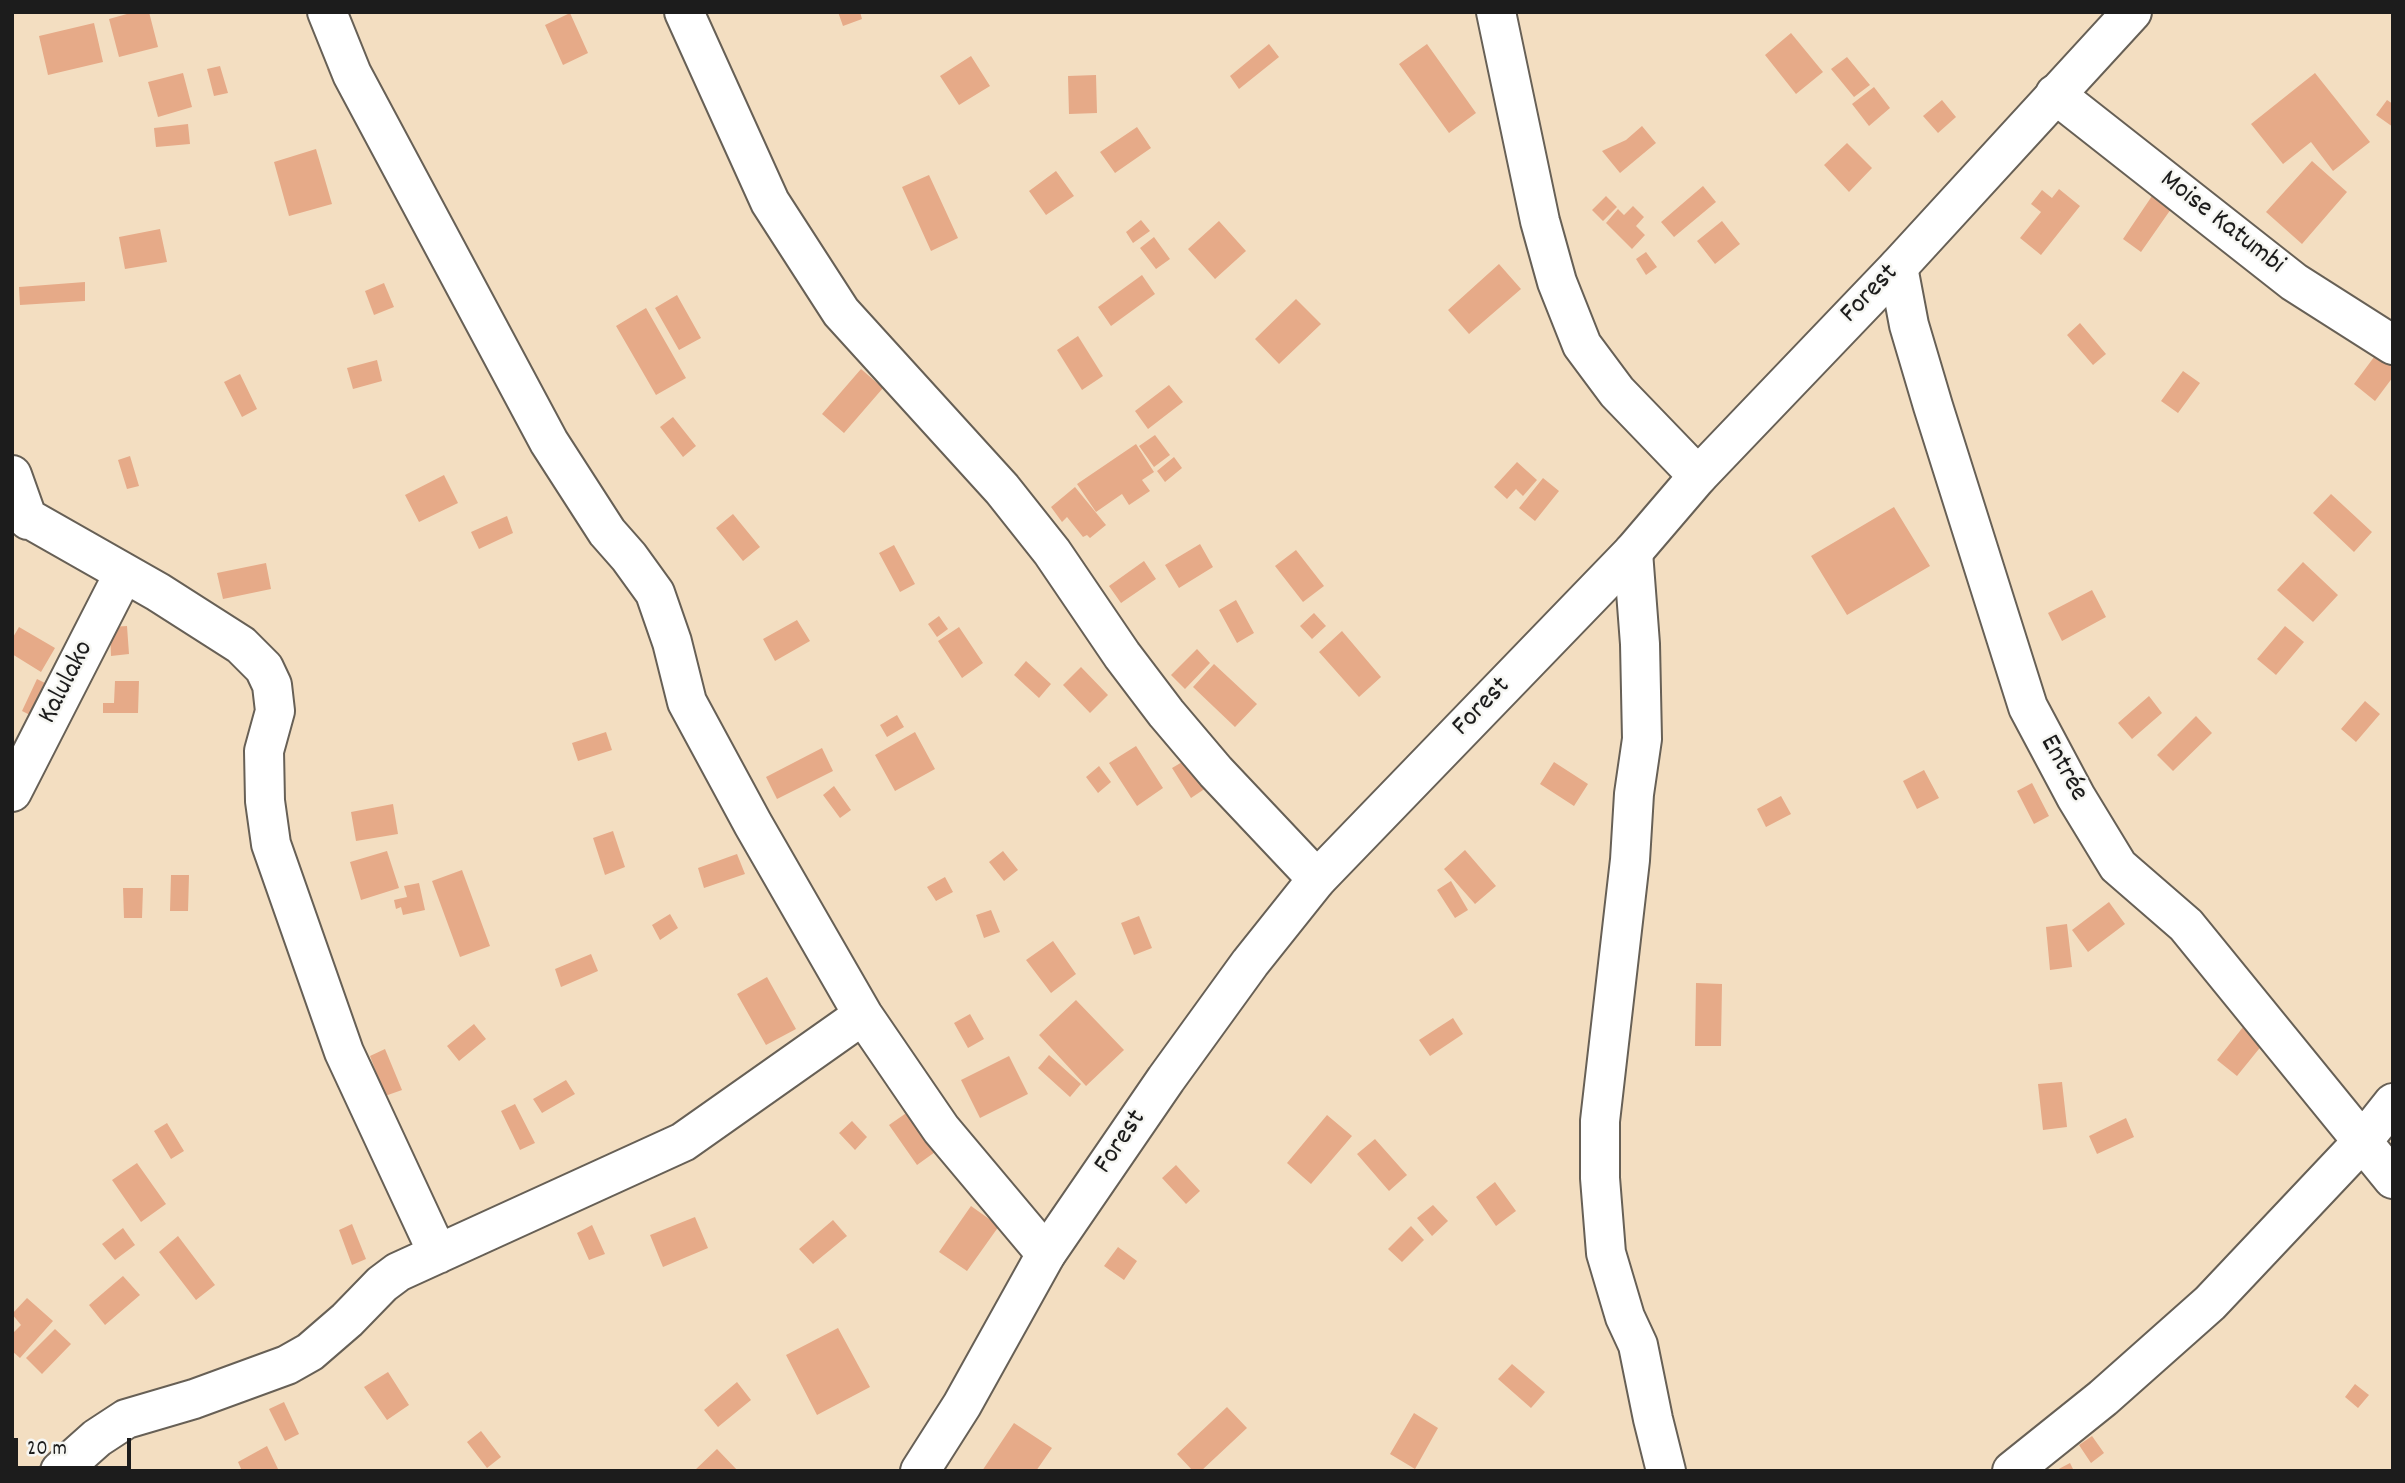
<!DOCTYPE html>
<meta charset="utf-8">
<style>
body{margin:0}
#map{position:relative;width:2405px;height:1483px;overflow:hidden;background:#f3dec1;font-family:Dekko,sans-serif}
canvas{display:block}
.frame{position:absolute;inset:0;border:14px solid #1c1c1c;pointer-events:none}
.scale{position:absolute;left:14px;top:1438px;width:117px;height:32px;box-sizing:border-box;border:4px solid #1c1c1c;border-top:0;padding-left:9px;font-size:21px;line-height:24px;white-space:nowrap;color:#1c1c1c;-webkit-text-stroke:5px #f6f6f2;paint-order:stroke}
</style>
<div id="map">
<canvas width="2405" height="1483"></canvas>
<div class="frame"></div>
<div class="scale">20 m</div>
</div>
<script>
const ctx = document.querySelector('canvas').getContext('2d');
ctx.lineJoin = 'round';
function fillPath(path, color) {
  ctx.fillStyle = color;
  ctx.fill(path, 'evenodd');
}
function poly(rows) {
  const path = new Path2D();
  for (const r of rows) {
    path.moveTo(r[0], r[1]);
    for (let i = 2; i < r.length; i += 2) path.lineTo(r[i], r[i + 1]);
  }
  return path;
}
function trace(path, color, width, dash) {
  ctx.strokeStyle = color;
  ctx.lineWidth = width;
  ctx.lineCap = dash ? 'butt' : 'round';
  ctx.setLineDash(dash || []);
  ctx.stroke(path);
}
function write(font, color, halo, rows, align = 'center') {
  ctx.font = font + ' Dekko,sans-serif';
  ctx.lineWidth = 5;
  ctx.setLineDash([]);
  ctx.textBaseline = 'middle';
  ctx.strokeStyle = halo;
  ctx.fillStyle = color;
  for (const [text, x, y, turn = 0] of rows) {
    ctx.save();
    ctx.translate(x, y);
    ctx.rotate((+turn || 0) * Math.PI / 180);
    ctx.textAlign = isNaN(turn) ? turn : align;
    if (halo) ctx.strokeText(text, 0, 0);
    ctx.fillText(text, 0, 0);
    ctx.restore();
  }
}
const building = poly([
 [134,12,149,12,158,47,119,57,109,19],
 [838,12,860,12,862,19,843,26],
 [570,13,588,53,563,65,545,25],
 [94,23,103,62,48,75,39,36],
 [1791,33,1823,72,1796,94,1765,55],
 [1269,44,1279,57,1239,89,1230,76],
 [1427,44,1476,113,1449,133,1399,64],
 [971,56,990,86,959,105,940,76],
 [1847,57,1870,85,1854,97,1831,69],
 [220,66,228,93,214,96,207,69],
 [183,73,192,107,158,117,148,82],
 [2315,73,2370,142,2333,171,2311,142,2283,164,2251,124],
 [1096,75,1097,113,1069,114,1068,76],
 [1874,87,1890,108,1869,126,1852,104],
 [1942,100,1956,117,1938,133,1923,116],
 [2387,100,2393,104,2393,127,2376,115],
 [188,124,190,144,156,147,154,128],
 [1642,126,1656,143,1620,173,1602,151,1626,140],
 [1137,127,1151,148,1115,173,1100,152],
 [1847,143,1872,168,1849,192,1824,165],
 [316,149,332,204,289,216,274,162],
 [2312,161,2347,192,2302,244,2266,212],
 [1056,171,1074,196,1046,215,1029,191],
 [929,175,958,238,931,251,902,187],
 [1703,186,1716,202,1674,237,1661,222],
 [2059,189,2080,206,2041,255,2020,238,2041,212,2031,204,2042,190,2052,198],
 [1606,196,1617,207,1603,221,1592,210],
 [2152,196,2171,209,2141,252,2123,239],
 [1633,206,1644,217,1636,226,1645,235,1632,249,1606,223,1618,209,1624,215],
 [1141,220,1150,231,1133,243,1126,232],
 [1219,221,1246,251,1215,279,1188,249],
 [1722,221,1740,244,1715,264,1697,241],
 [160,229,167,262,125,269,119,237],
 [1154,237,1170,259,1156,269,1140,248],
 [1646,252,1657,267,1646,275,1636,259],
 [1499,264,1521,289,1469,334,1448,310],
 [1142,275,1155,294,1111,326,1098,307],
 [85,282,85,301,20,305,19,287],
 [384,283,394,307,374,315,365,291],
 [677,295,701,338,679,350,655,308],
 [1296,299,1321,324,1279,364,1255,339],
 [646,308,686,378,656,395,616,326],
 [2080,323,2106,354,2093,365,2067,335],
 [1078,336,1103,376,1082,390,1057,350],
 [2380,349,2393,358,2393,377,2375,401,2354,384],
 [377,360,382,381,353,389,347,368],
 [861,369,883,388,844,433,822,414],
 [2183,371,2200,383,2178,413,2161,401],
 [240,374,257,409,242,417,224,382],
 [1169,385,1183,402,1148,429,1135,411],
 [673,417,696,446,683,457,660,427],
 [1155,435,1170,455,1154,467,1139,446],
 [1136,444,1154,472,1142,480,1150,491,1129,505,1122,494,1096,512,1077,484],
 [130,456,139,486,127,489,118,460],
 [1174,457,1182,468,1165,482,1157,471],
 [1517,462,1537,480,1523,496,1516,489,1507,499,1494,487],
 [444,475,458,503,419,522,405,495],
 [1543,478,1559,491,1535,521,1519,508],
 [1075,487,1106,525,1090,538,1087,535,1083,537,1067,517,1062,522,1051,507],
 [2331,494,2372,532,2354,552,2313,513],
 [1894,507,1930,566,1847,615,1811,556],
 [733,514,760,547,743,561,716,528],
 [507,516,513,533,479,549,471,532],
 [1200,544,1213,567,1179,588,1165,565],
 [894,545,915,584,900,592,879,553],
 [1296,550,1324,586,1303,602,1275,566],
 [1144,561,1156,579,1121,603,1109,586],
 [2303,562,2338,595,2313,622,2277,590],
 [266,563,271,589,223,599,217,573],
 [2092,590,2106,617,2062,641,2048,613],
 [1236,600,1254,633,1237,643,1219,610],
 [1314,613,1326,626,1312,639,1300,626],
 [939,616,948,629,937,637,928,624],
 [797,620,810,641,775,661,763,639],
 [127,626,129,654,111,656,110,627],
 [2285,626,2304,642,2276,675,2257,659],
 [19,627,55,648,41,672,12,654,12,639],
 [959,627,983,663,962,678,938,641],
 [1342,631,1381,677,1359,697,1319,652],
 [1197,649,1210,663,1185,689,1171,675],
 [1026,661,1051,684,1039,698,1014,675],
 [1214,664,1257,704,1235,727,1193,687],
 [1081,667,1108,695,1090,713,1063,685],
 [37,679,53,687,38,719,22,711],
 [115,681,139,681,138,713,103,713,103,703,114,703],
 [2149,696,2162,713,2132,739,2118,723],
 [2365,701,2380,714,2356,742,2341,729],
 [897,715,904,727,887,737,880,725],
 [2196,716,2212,733,2173,771,2157,755],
 [606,732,612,750,578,761,572,743],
 [915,732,935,769,895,791,875,755],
 [1136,746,1163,788,1137,806,1109,763],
 [822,748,833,771,777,799,766,777],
 [1194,755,1212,784,1191,798,1172,768],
 [1554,762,1588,784,1574,806,1540,784],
 [1099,766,1111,782,1098,793,1086,777],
 [1924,770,1939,798,1917,809,1903,781],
 [2032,783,2049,816,2034,824,2017,791],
 [834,786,851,810,840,818,823,795],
 [1781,796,1791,814,1766,827,1757,809],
 [393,804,398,834,356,841,351,812],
 [613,831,625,867,605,875,593,838],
 [1465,850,1496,886,1475,904,1444,869],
 [387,851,399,888,361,900,350,862],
 [1003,851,1018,870,1004,881,989,862],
 [737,854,745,874,704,888,698,868],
 [462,870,490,946,460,957,432,881],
 [171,875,189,875,188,911,170,911],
 [945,877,953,892,936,901,927,887],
 [1451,881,1468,910,1455,918,1437,890],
 [419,883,425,910,403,915,401,907,396,909,394,900,407,897,404,886],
 [123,888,143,888,142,918,124,918],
 [2109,902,2125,924,2088,952,2072,930],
 [991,910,1000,932,984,938,976,915],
 [670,914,678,928,660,940,652,925],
 [1139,916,1152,948,1134,955,1121,923],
 [2067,924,2072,967,2050,970,2046,927],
 [1053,941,1076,974,1051,993,1026,960],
 [591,954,598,971,561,987,555,969],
 [767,977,796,1029,766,1045,737,994],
 [1696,983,1722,984,1721,1046,1695,1046],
 [1076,1000,1124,1050,1086,1086,1039,1035],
 [970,1014,984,1039,968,1048,954,1023],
 [1453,1018,1463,1034,1430,1056,1419,1040],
 [2247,1022,2267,1039,2237,1076,2217,1060],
 [474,1024,486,1039,459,1061,447,1046],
 [385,1049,402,1090,385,1096,370,1056],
 [1049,1055,1081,1084,1070,1097,1038,1068],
 [1009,1056,1028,1094,980,1118,961,1080],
 [566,1080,575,1094,542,1113,533,1099],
 [2062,1082,2067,1127,2043,1130,2038,1084],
 [515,1104,535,1143,520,1150,501,1111],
 [915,1107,942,1147,917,1165,889,1125],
 [1327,1115,1352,1136,1311,1184,1287,1163],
 [2126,1118,2134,1137,2097,1154,2089,1136],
 [852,1121,867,1137,855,1150,839,1133],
 [167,1123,184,1151,171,1159,154,1131],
 [1375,1139,1407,1175,1389,1191,1357,1154],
 [137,1163,166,1204,141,1222,112,1180],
 [1176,1165,1200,1191,1186,1204,1162,1178],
 [1495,1182,1516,1211,1496,1226,1476,1197],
 [1433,1205,1448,1221,1432,1236,1417,1218],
 [971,1206,999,1226,967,1271,939,1252],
 [695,1217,708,1248,663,1267,650,1235],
 [833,1220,847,1236,813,1264,799,1249],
 [352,1224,366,1259,352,1265,339,1230],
 [592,1225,605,1254,589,1260,577,1233],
 [1411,1226,1424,1240,1402,1262,1388,1249],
 [123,1228,135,1245,115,1260,102,1244],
 [178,1236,215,1285,196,1300,159,1252],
 [1118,1247,1137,1261,1124,1280,1104,1266],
 [123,1276,140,1295,105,1325,89,1305],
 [27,1298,53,1321,20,1358,12,1351,12,1334,21,1325,12,1314],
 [838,1328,870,1387,817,1415,786,1355],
 [55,1329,71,1344,42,1374,26,1358],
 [1512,1364,1545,1392,1531,1408,1498,1379],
 [388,1372,409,1405,387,1420,364,1387],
 [737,1382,751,1400,718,1427,704,1410],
 [2355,1384,2369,1395,2358,1408,2345,1397],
 [284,1402,299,1434,285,1441,269,1409],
 [1227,1407,1247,1428,1201,1471,1193,1471,1177,1454],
 [1414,1413,1438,1428,1415,1469,1390,1454],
 [1014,1423,1052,1448,1036,1471,982,1471],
 [481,1431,501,1457,487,1468,467,1442],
 [2092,1436,2104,1453,2091,1463,2079,1445],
 [267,1446,279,1471,242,1471,238,1462],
 [717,1449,738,1471,694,1471],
 [2070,1463,2074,1471,2055,1471]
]);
const minor = poly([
 [327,12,352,74,549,442,607,532,629,557,655,593,672,642,687,702,753,824,863,1015,941,1129,1046,1254],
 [684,12,770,202,841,312,1002,489,1052,552,1122,655,1166,713,1216,772,1317,879],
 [1496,12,1540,221,1557,282,1582,345,1617,392,1698,476],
 [2055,94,2294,282,2393,345],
 [1898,267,1909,325,1933,406,2028,707,2076,797,2118,866,2186,925,2393,1179],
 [12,475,28,520],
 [12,509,158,592,241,645,264,668,272,685,275,711,264,751,265,801,271,844,344,1052,438,1254],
 [1633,552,1640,644,1642,739,1634,794,1630,860,1600,1121,1600,1178,1606,1253,1625,1317,1638,1345,1653,1419,1666,1471],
 [12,792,124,573],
 [60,1471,97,1438,126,1419,194,1399,287,1365,310,1352,347,1320,382,1284,398,1272,683,1142,863,1015],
 [2012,1471,2103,1398,2210,1303,2362,1142,2393,1103]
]);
const tertiary = poly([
 [920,1471,962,1405,1046,1254,1166,1079,1250,963,1317,879,1633,552,1698,476,1898,267,2132,12]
]);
const streetNames = [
 ["Moise Katumbi",2221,224,38],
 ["Forest",1871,295,-46],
 ["Kalulako",68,683,-63],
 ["Forest",1483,708,-46],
 ["Entrée",2062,769,61],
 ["Forest",1122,1143,-56]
];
fillPath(building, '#e6aa88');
trace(minor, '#676056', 42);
trace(tertiary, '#676056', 42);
trace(minor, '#fff', 38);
trace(tertiary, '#fff', 38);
write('28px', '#1c1c1c', '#f6f6f2', streetNames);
</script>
